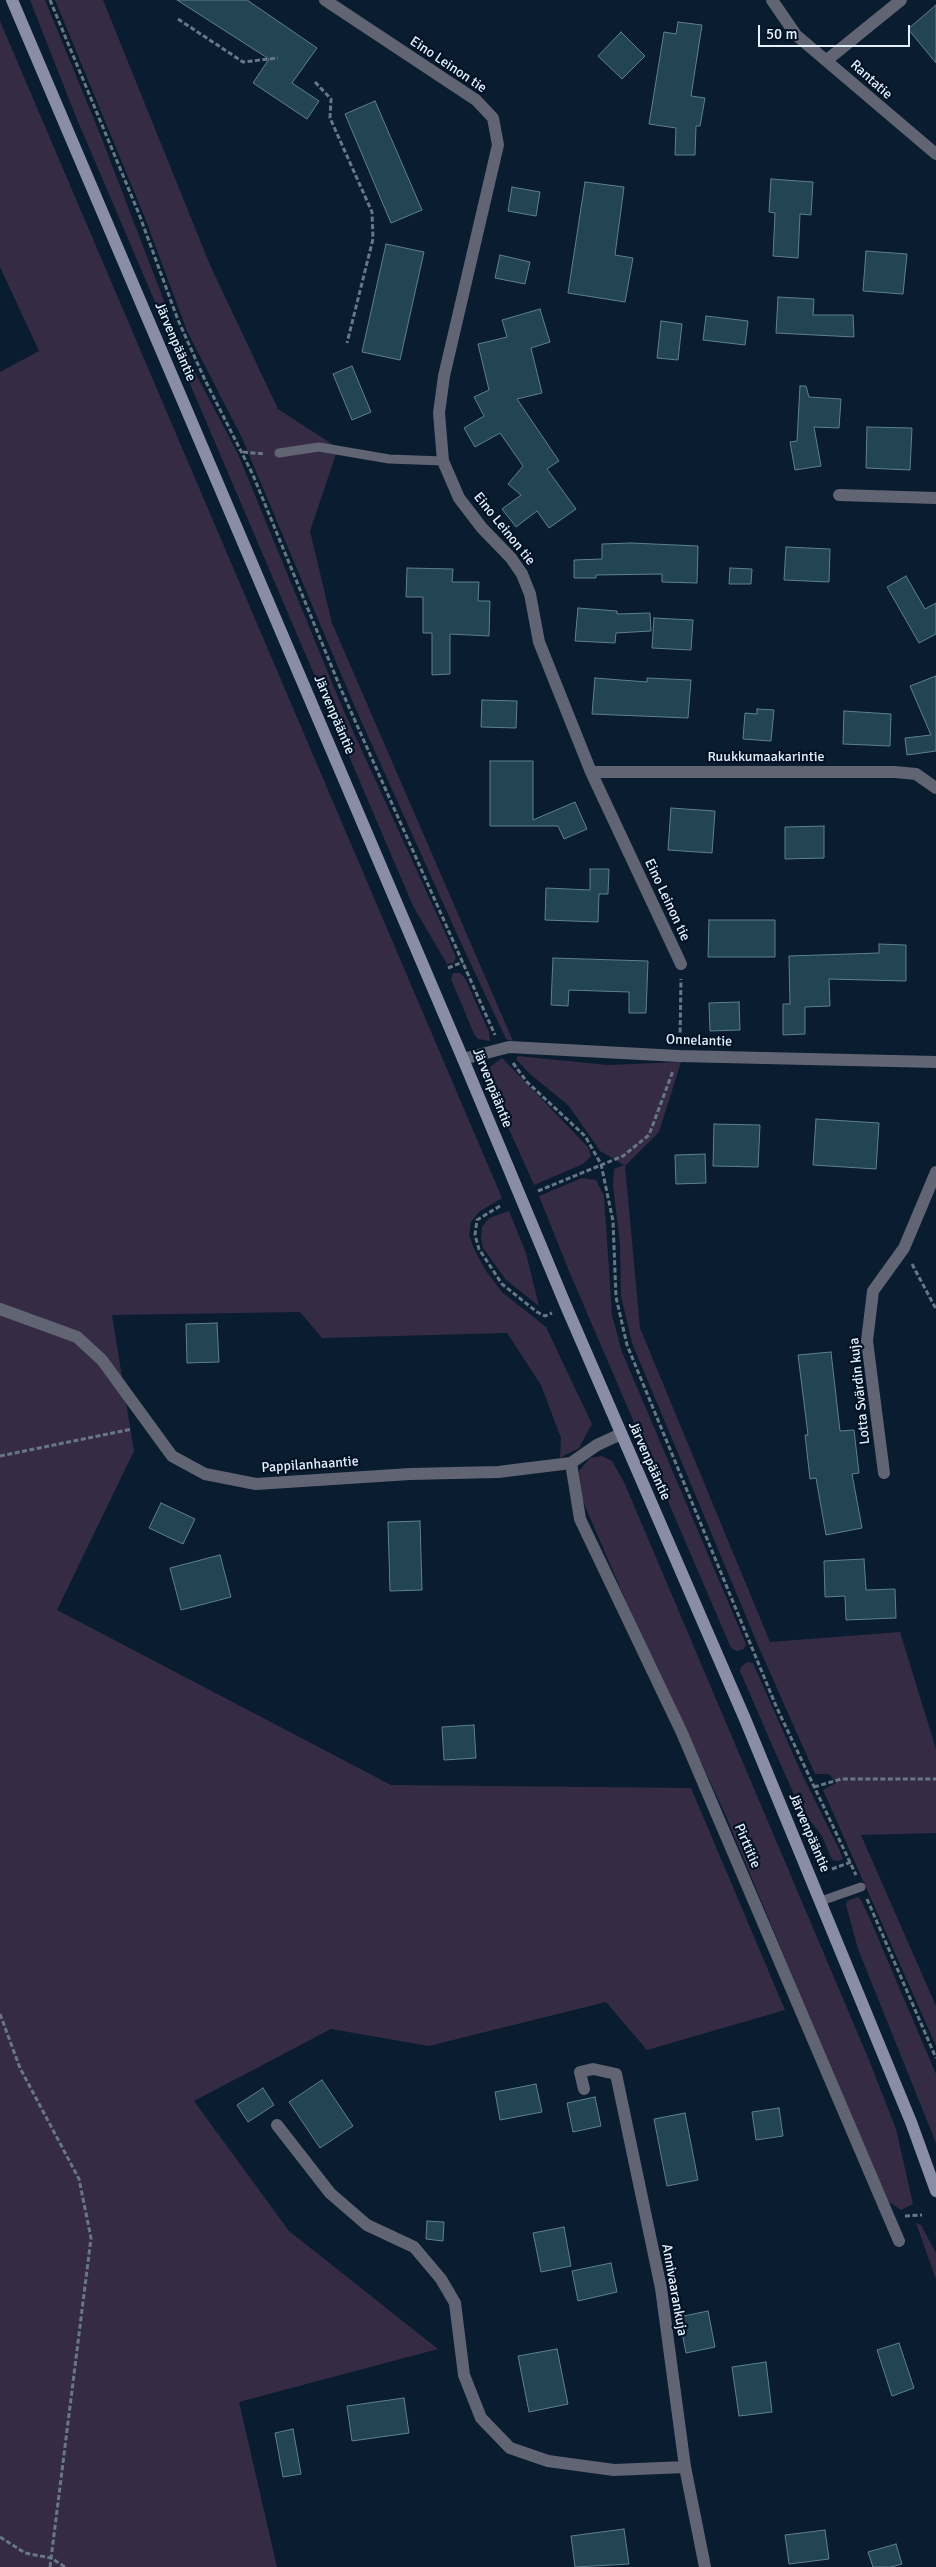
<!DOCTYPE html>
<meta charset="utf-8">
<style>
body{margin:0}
#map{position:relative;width:936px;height:2567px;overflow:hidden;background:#0a1c30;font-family:Signika,sans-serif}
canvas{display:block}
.scale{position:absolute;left:758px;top:25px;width:152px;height:22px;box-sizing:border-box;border:2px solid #e4f0fe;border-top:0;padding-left:6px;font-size:15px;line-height:18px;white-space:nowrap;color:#e4f0fe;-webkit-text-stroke:4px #031326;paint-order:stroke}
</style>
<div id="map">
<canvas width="936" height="2567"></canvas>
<div class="scale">50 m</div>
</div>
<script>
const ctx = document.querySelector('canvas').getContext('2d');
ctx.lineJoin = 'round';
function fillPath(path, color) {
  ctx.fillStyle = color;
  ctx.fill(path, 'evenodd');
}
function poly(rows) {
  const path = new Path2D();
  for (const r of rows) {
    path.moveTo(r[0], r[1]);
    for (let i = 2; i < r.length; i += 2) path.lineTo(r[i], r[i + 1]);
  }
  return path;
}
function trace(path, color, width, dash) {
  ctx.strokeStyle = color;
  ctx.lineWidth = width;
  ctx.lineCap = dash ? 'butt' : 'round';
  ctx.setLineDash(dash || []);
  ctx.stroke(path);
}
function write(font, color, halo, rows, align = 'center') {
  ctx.font = font + ' Signika,sans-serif';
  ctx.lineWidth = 4.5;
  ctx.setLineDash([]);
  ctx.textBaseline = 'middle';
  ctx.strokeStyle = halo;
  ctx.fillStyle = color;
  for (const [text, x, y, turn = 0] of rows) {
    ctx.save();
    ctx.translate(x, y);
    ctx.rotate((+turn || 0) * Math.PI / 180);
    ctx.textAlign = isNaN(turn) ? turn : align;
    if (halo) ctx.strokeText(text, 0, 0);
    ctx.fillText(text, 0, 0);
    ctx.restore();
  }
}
const green = poly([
 [30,0,45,0,102,139,174,327,196,374,238,454,343,709,449,941,456,958,453,963,447,964,413,906,76,117],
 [55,0,103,0,210,265,278,409,338,448,310,531,332,623,513,1041,506,1039,461,943,354,705,242,438,187,331,145,218],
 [0,21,502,1198,479,1212,471,1222,469,1235,474,1249,486,1271,502,1292,546,1327,592,1424,579,1448,560,1458,561,1438,541,1385,507,1333,322,1338,300,1312,112,1315,134,1451,57,1610,391,1785,691,1788,785,2010,647,2050,606,2002,429,2046,331,2029,194,2101,289,2231,438,2349,239,2402,277,2567,0,2567,0,372,39,351,0,267],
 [453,973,460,973,465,978,489,1032,490,1041,478,1039,474,1034,451,979],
 [518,1056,607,1065,681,1062,659,1132,625,1166,640,1328,770,1642,900,1632,936,1749,936,1833,861,1835,936,2006,936,2046,823,1790,836,1783,829,1774,815,1774,760,1650,632,1343,621,1296,620,1245,613,1185,614,1169,624,1165,600,1151,569,1106,529,1073,516,1059],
 [502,1058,588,1147,591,1156,583,1164,534,1185,487,1080,487,1069],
 [582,1178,596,1180,604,1196,612,1315,622,1352,746,1644,744,1649,737,1651,731,1648,569,1271,539,1196],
 [509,1211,526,1253,539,1306,506,1280,483,1248,481,1239,482,1227,489,1218],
 [602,1456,612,1461,624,1482,869,2060,896,2129,913,2204,901,2210,889,2202,864,2149,726,1816,625,1599,582,1499,579,1471,590,1458],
 [747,1662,753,1663,800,1770,839,1849,843,1859,838,1861,832,1860,822,1836,800,1808,772,1745,740,1671,741,1667],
 [858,1897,861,1900,870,1919,936,2074,936,2143,858,1949,846,1905,847,1901],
 [916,2223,921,2225,936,2253,936,2279]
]);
const building = poly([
 [177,0,247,0,317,48,292,83,319,101,307,119,253,83,269,59,177,0],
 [936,5,936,63,908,29,936,5],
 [678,22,702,25,691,96,705,98,700,126,696,126,695,155,675,155,676,128,649,124,664,32,676,34,678,22],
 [621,32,645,56,622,79,598,56,621,32],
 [375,101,422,210,391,223,345,114,375,101],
 [771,179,813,182,811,215,800,214,798,258,773,256,775,213,769,212,771,179],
 [585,182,624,187,615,255,633,258,625,302,568,293,585,182],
 [512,187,540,192,536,216,508,211,512,187],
 [386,244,424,252,400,360,362,352,386,244],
 [866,251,907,254,903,294,863,291,866,251],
 [500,255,530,262,525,284,495,278,500,255],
 [778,297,814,299,813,315,853,315,854,337,776,333,778,297],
 [540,309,550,342,531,348,542,393,517,399,559,461,547,469,576,509,549,528,537,511,516,527,502,509,521,495,508,484,523,466,500,433,475,447,464,428,484,416,474,397,489,390,478,344,507,337,502,320,540,309],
 [706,316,748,321,745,345,703,340,706,316],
 [661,321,682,324,678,360,657,358,661,321],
 [352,366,371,412,352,420,333,374,352,366],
 [800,386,806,386,809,397,841,399,839,428,814,427,821,466,795,470,790,442,797,441,800,386],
 [867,427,912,428,910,470,866,468,867,427],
 [631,543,698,546,697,583,662,582,662,574,596,575,596,578,574,578,574,560,602,559,602,544,631,543],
 [786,547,830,549,829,582,784,580,786,547],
 [407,568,453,569,452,582,479,582,478,601,490,601,489,636,450,634,450,674,432,675,432,633,423,633,423,597,406,597,407,568],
 [730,568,752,569,751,584,729,584,730,568],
 [906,576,925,609,936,603,936,634,919,643,887,587,906,576],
 [578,608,617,611,617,614,650,613,651,631,616,633,615,643,575,641,578,608],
 [654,618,693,620,691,650,652,648,654,618],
 [936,676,936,751,907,755,905,738,931,735,910,686,936,676],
 [595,678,647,682,647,678,691,680,688,718,592,714,595,678],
 [482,700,517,701,516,728,481,727,482,700],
 [757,709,774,710,771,741,743,739,745,713,757,714,757,709],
 [844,711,891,714,890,746,843,744,844,711],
 [490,761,533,761,533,820,575,802,587,829,564,839,558,826,490,826,490,761],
 [671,808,715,811,712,853,668,850,671,808],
 [824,826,824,858,785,859,785,827,824,826],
 [590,869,609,869,608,894,599,894,598,922,545,920,546,888,590,890,590,869],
 [709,920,775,920,775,957,708,957,709,920],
 [879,944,906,945,906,981,829,979,830,1006,805,1007,805,1034,783,1035,783,1004,790,1004,789,956,879,953,879,944],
 [553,958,648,961,646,1013,629,1013,629,992,569,990,568,1006,551,1005,553,958],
 [739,1002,740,1030,710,1031,709,1003,739,1002],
 [816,1119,879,1123,876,1169,813,1165,816,1119],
 [714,1124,760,1125,758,1167,713,1166,714,1124],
 [705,1154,706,1183,676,1184,675,1155,705,1154],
 [217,1323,219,1362,187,1363,186,1324,217,1323],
 [831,1352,840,1431,854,1430,859,1473,852,1474,862,1528,826,1535,816,1478,810,1479,805,1435,808,1435,798,1355,831,1352],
 [161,1503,195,1519,183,1544,149,1528,161,1503],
 [420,1521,422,1590,390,1591,388,1522,420,1521],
 [220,1555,231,1597,181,1610,170,1568,220,1555],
 [864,1559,866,1590,895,1589,896,1618,846,1620,845,1596,825,1597,824,1561,864,1559],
 [474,1725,476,1758,444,1760,442,1727,474,1725],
 [322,2080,353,2126,320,2148,289,2102,322,2080],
 [536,2084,542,2112,500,2120,495,2092,536,2084],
 [263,2088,274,2105,248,2122,237,2105,263,2088],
 [595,2097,601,2126,573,2132,567,2103,595,2097],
 [779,2108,783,2136,756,2140,752,2112,779,2108],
 [685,2113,698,2180,667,2186,654,2119,685,2113],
 [427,2221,444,2222,443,2241,426,2239,427,2221],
 [564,2227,571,2266,541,2272,533,2233,564,2227],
 [611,2263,617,2292,578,2301,572,2271,611,2263],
 [708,2311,715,2347,686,2353,679,2317,708,2311],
 [899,2343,914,2388,892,2396,877,2350,899,2343],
 [557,2349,568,2404,529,2412,518,2356,557,2349],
 [766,2362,772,2412,739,2416,732,2367,766,2362],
 [404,2398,409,2433,352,2441,347,2406,404,2398],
 [293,2429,301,2474,283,2477,275,2433,293,2429],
 [624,2529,629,2564,575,2567,571,2536,624,2529],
 [825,2530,829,2559,789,2564,785,2535,825,2530],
 [896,2544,902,2564,891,2567,873,2567,868,2552,896,2544]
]);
const path = poly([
 [50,0,139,214,178,320,205,380,253,475,340,687,495,1035],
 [178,19,243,62,278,58],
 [315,82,331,99,330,118,372,212,373,239,347,343],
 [243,452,265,454],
 [448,968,463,962],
 [680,1040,681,979],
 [513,1063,527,1082,585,1136,601,1164,613,1221,616,1297,627,1345,776,1706,856,1875],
 [538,1191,623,1156,649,1135,673,1071],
 [500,1206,477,1220,475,1235,479,1249,502,1284,537,1312,545,1316,552,1313],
 [912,1264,936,1309],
 [0,1456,132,1429],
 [814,1787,841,1779,936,1779],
 [832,1869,851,1862],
 [867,1899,936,2058],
 [0,2014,20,2068,79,2179,91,2238,50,2567],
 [905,2216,922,2215],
 [0,2537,25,2553,51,2558,65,2567]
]);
const service = poly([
 [279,453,319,447,389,459,443,461],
 [821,1901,861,1887]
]);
const minor = poly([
 [325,0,476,100,493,118,498,145,444,376,439,413,443,461,459,498,482,528,511,558,522,574,530,594,539,642,591,772,681,964],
 [827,60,901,0],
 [839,495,936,498],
 [591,772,895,772,916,774,936,788],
 [463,1059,509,1047,679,1056,936,1062],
 [0,1309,77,1337,102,1360,172,1456,205,1474,256,1484,410,1474,498,1472,571,1463,597,1445,621,1434],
 [571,1463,580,1519,682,1733,899,2241],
 [884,1473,867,1341,873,1291,904,1248,936,1172],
 [584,2089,580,2072,593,2069,616,2074,661,2288,685,2467,705,2567],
 [277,2125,330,2193,367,2225,414,2247,441,2279,455,2303,464,2375,481,2418,510,2448,548,2461,614,2470,685,2467]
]);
const tertiary = poly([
 [772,0,796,35,936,154]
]);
const secondary = poly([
 [12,0,463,1059,566,1306,745,1719,911,2122,936,2191]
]);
const streetNames = [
 ["Eino Leinon tie",448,65,34],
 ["Rantatie",871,80,42],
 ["Järvenpääntie",175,342,67],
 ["Eino Leinon tie",504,529,51],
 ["Järvenpääntie",334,715,67],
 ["Ruukkumaakarintie",766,757],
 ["Eino Leinon tie",667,900,65],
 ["Onnelantie",699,1041,2],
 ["Järvenpääntie",492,1088,68],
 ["Lotta Svärdin kuja",860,1391,-96],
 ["Järvenpääntie",649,1461,66],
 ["Pappilanhaantie",310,1465,-4],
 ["Järvenpääntie",809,1833,67],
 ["Pirttitie",747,1846,67],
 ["Annivaarankuja",674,2290,80]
];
fillPath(green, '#352b45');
fillPath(building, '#234452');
trace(building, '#5d808f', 1);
trace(path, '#687788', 3, [5, 2.5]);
trace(service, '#616472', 9);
trace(minor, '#616472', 12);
trace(tertiary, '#616472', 12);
trace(secondary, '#898da5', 12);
write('14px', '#e4f0fe', '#031326', streetNames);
</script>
